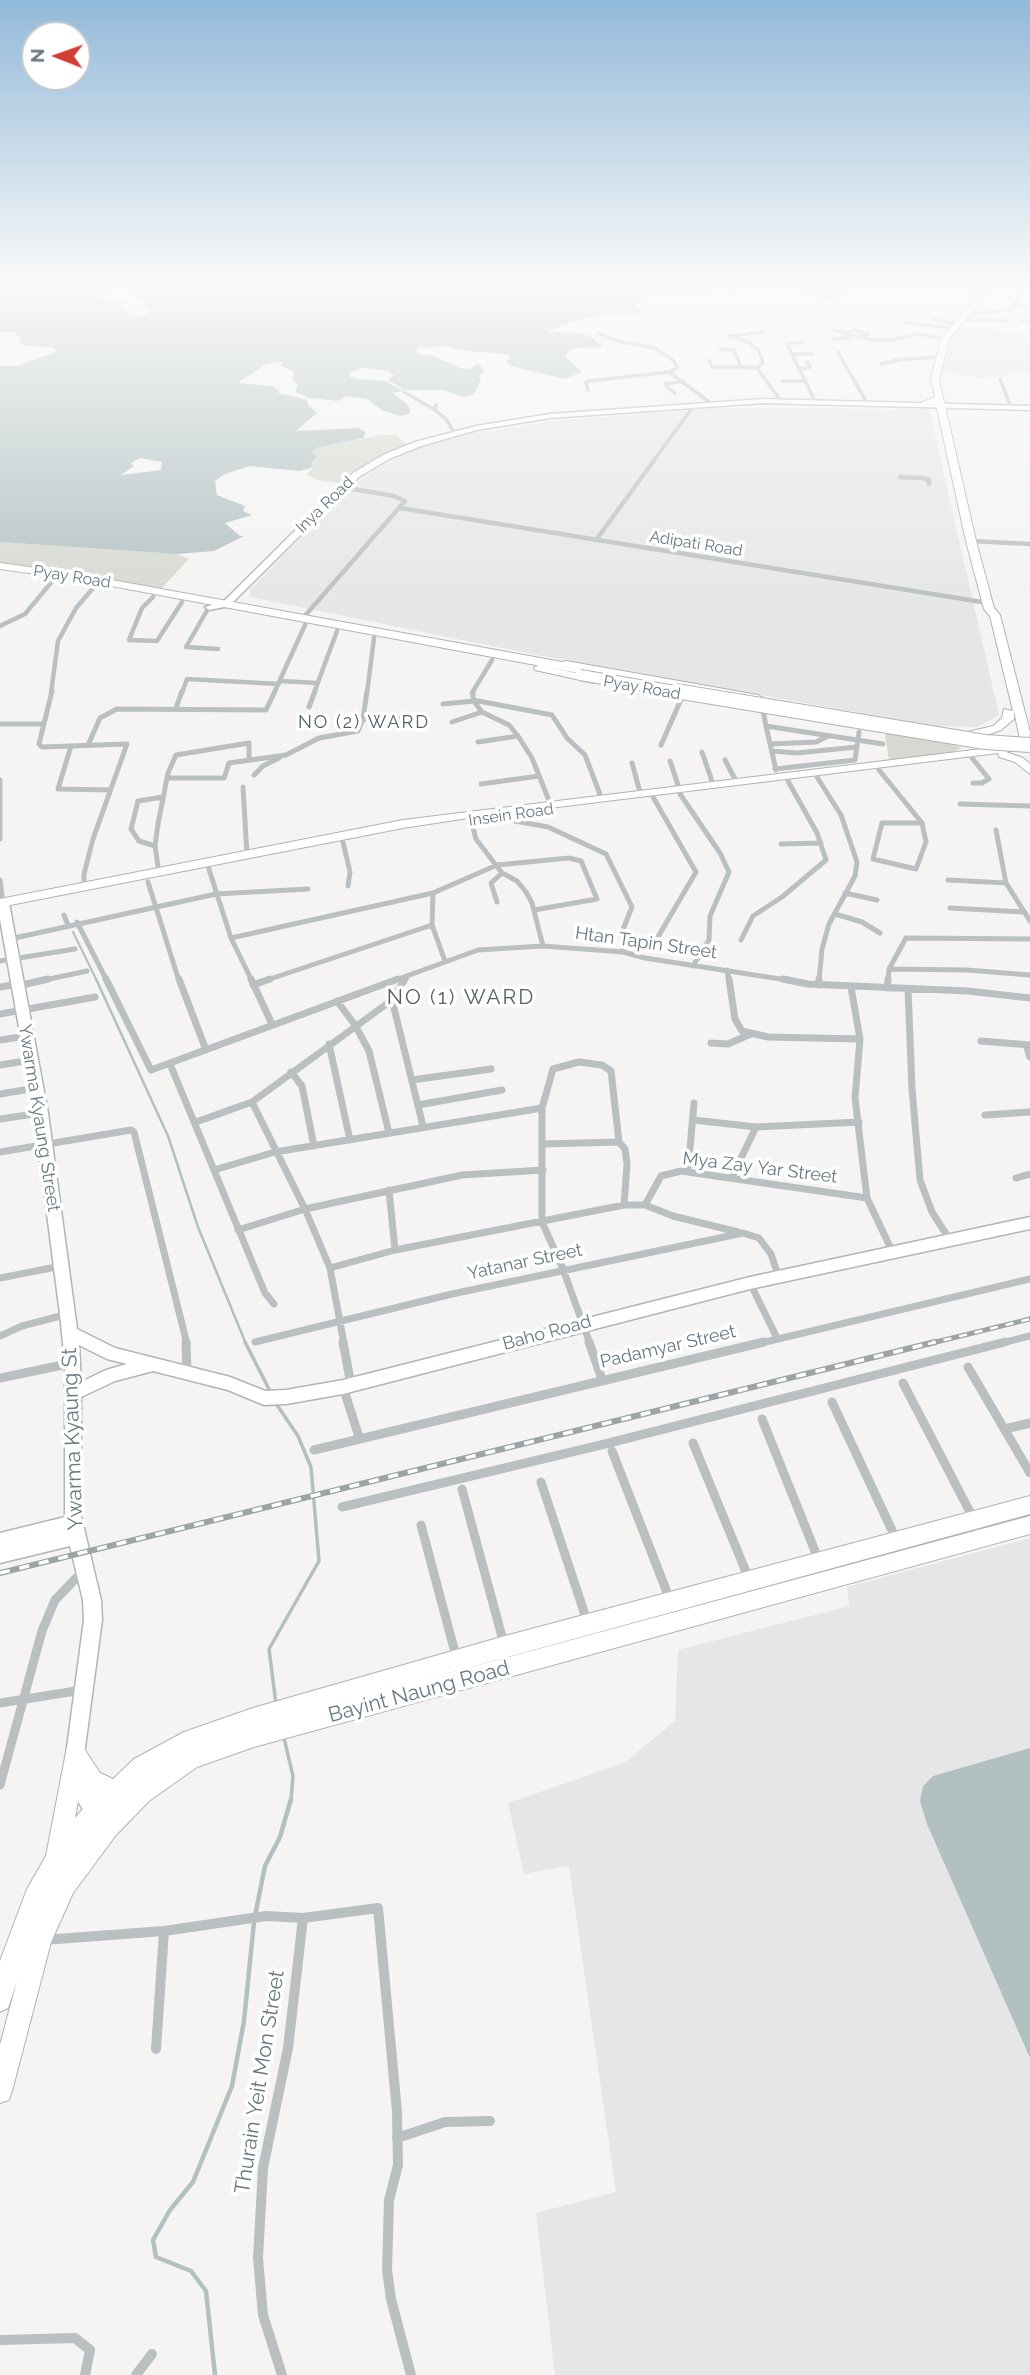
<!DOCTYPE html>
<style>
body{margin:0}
#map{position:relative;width:1030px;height:2375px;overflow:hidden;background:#f5f4f2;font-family:Raleway,sans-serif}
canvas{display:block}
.north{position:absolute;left:21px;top:21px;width:70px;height:70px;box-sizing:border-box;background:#fff;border:2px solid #c2c9cc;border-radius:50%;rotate:271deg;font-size:19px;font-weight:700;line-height:28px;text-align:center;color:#677980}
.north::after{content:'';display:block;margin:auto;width:24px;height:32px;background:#d13e35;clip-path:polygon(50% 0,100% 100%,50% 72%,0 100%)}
</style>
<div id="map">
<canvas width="1030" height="2375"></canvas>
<div class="north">N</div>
</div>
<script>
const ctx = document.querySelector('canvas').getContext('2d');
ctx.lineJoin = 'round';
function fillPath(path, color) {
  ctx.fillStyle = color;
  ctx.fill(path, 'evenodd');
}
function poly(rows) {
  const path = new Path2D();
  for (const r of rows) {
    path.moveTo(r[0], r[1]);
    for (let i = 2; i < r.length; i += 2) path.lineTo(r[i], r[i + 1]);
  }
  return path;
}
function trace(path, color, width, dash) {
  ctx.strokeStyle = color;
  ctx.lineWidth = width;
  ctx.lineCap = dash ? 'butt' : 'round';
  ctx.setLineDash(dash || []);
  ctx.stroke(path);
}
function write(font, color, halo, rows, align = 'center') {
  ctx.font = font + ' Raleway,sans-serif';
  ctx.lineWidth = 7;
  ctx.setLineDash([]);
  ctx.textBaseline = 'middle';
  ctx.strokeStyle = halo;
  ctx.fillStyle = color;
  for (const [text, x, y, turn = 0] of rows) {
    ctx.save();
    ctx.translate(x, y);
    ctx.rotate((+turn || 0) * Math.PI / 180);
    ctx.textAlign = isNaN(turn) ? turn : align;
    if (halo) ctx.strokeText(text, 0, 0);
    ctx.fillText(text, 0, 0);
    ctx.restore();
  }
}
const built = poly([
 [961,326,1021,332,1030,340,1030,371,983,378,942,373,950,338],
 [717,408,929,409,999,715,977,727,934,726,532,654,250,597,250,590,349,488,378,468,418,448,476,433,553,421],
 [1030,1538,1030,2375,555,2375,536,2213,616,2192,569,1866,524,1874,508,1803,624,1763,675,1721,678,1650,849,1606,847,1587]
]);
const green = poly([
 [381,435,395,435,408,445,404,450,370,461,368,465,351,472,339,483,317,480,307,475,314,466,312,462,289,444,341,443],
 [0,542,177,554,189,559,160,590,51,570,0,564],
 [885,733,945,742,962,748,952,752,889,760]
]);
const water = poly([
 [0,280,230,280,227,284,231,287,248,290,266,290,286,280,420,280,431,285,438,284,435,280,814,280,845,292,845,296,830,297,828,301,804,289,760,281,736,289,717,287,693,293,645,296,637,302,637,307,642,311,639,314,603,314,572,322,546,332,582,333,590,336,603,347,574,348,568,352,565,357,582,372,564,379,511,366,506,362,511,357,506,354,469,351,450,348,449,346,418,348,416,351,418,354,434,356,460,368,470,369,478,363,485,371,479,377,481,380,473,395,464,397,443,390,404,390,388,380,394,375,388,371,363,368,349,373,350,377,357,379,386,381,403,391,392,393,406,403,411,410,409,414,400,416,382,410,367,399,346,396,338,401,310,398,295,392,298,385,293,379,294,372,280,365,284,361,266,364,238,383,272,386,279,390,278,393,307,400,308,405,317,413,296,431,358,428,366,432,363,438,315,448,312,453,317,456,311,462,314,466,308,469,299,471,250,466,225,474,215,481,217,495,245,506,243,511,252,515,225,523,240,536,244,536,214,551,177,554,0,542,0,366,16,366,56,352,54,348,22,345,18,338,21,337,16,335,17,332,0,332],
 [124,283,137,287,132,293,133,296,140,297,138,299,144,303,145,309,150,310,150,314,139,317,131,315,120,305,129,302,99,297,99,295],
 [140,458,162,462,161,470,121,475,134,466,131,463],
 [1030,1748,1030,2058,927,1824,920,1801,923,1786,933,1776]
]);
const streamFar3 = poly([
 [73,932,97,981]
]);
const streamFar2 = poly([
 [96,979,168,1136,198,1227,246,1344]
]);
const streamFar1 = poly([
 [245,1342,271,1393],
 [275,1402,298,1436,311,1467,319,1561,269,1649,276,1704],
 [284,1738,293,1776,291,1801]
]);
const stream = poly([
 [255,1916,265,1866,280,1837,291,1799],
 [215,2375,206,2291,191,2271,156,2257,153,2240,170,2210,193,2182,232,2086,244,2021,254,1922]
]);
const minorFar5 = poly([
 [983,283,1030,281],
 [1014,304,1030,307],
 [965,315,1011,309,1020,295],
 [933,319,957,324],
 [960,320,1007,321],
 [1021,321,1030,321],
 [906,323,953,328],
 [834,330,872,340,891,340,918,334,945,339],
 [598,333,618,341,655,348,674,361,677,368,669,372],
 [844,334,855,330,869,334,859,338],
 [729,336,748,342,759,351,763,363,757,368],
 [730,336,763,332],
 [832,339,849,338],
 [802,342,787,344,815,401],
 [720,349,734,350,741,367,757,368,781,401],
 [838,352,867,403],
 [792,354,812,354],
 [709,360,712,367,741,367],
 [895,360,939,357],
 [881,364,897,361],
 [800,369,810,367,807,362],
 [1000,379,1011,408],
 [782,381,805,381],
 [665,384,683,381],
 [665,385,675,393],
 [588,390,586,383,589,381,669,372,712,404],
 [404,392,435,410],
 [436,405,435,410,446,419,455,434],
 [652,463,692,408]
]);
const minorFar4 = poly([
 [900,477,923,478,929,480,929,484],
 [400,508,988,603],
 [596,540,653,462],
 [971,541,1030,544],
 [153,597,142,608,129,640,157,641,182,602],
 [209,607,186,647,218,649],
 [303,618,405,501,394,496,341,487],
 [0,626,25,614,54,579],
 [281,681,316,683],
 [51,693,58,641,76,608,95,586],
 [182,693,187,679,279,684],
 [274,693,305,625],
 [314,693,337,631],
 [367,693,374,638],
 [472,693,492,660]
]);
const minorFar3 = poly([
 [52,691,39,744,42,747,127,744,93,839,84,874,84,888],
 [473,691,473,700],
 [473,700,552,715,567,738,585,755,601,797],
 [473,700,482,712,509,725,518,736,532,758,550,803],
 [443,704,474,701],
 [309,707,315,691],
 [176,708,182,691],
 [763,710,766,726,883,744],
 [363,719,394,720,409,716,415,723],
 [452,722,482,712],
 [0,724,43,724],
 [766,726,776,770],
 [478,742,518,736],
 [770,744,816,742,828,736],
 [88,745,100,718,117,709,266,710,275,691],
 [661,745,683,695],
 [71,746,58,789,110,790],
 [772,751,797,753,857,747],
 [702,752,713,784],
 [972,758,989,779,982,783,973,783],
 [725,760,736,781],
 [670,761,679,788],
 [632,763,640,792],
 [775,769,855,760,859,732],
 [879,770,922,823],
 [254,775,263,766,279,758],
 [817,777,841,815,857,862,855,876,829,924,822,949,819,981],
 [167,778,224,778,229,763,286,755,319,738,358,731,363,719,367,691],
 [0,780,0,839],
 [481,784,539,776],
 [243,787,247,855],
 [680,794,720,853,729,872,710,916,709,940,693,966],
 [960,804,1030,806],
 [493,817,548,827,606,854,632,907,622,932,623,952],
 [471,820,476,839,502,873,517,881,526,892,532,903,543,946],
 [882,823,922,823,926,842,916,869,873,859,882,823],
 [996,830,1006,883,1030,921],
 [343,842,350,872,348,886],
 [781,844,821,843],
 [155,846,139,841,131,829,138,801,163,797],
 [207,863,231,938,252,981],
 [159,873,155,846,158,824,168,773,176,755,249,743,249,760],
 [0,880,3,903],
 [948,880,1006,883],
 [148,882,179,981],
 [433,893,432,925,445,961],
 [845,893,877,900],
 [497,902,491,883,502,873],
 [950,908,1024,912],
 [835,914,862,922,880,933],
 [64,915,68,925],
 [77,922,107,981],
 [231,938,433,893,497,865,569,858,581,861,597,899,534,910],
 [10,939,216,894,308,889],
 [741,940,753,916,782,897,826,860,817,833,788,781],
 [652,947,696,872,653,797],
 [0,961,75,949],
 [889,969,967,970,1030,975],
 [727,970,729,981],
 [40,981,87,971],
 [264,981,432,925],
 [393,981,478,950,543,946,623,952,645,958,793,981],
 [404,981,407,976],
 [888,981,889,969,906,938,1030,939]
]);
const minorFar2 = poly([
 [106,979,151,1070,398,979],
 [179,979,206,1050],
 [251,979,272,1024],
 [729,979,735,1019,742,1031,768,1037,860,1039],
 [783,979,808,984,968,991,1030,998],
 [253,985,270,979],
 [819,985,819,979],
 [18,986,48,979],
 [0,987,18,984],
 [851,987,860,1039,855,1098,867,1198,893,1253],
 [887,988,888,979],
 [908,989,912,1089,920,1180,932,1212,950,1240],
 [392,1000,423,1126],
 [337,1001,355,1025,369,1051,389,1133],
 [0,1014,95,997],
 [0,1040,27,1036],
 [981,1041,1030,1045],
 [711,1043,728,1044,751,1034],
 [329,1044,350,1140],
 [1026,1045,1030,1057],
 [170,1064,265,1293,274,1304],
 [0,1065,32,1060],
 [291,1072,302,1086,314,1146],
 [412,1080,491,1069],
 [0,1094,36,1088],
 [252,1102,305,1209,330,1268,344,1344],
 [418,1105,502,1090],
 [985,1115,1030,1112],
 [0,1119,41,1113],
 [693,1120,756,1127,859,1122],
 [196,1122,252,1102,392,1000,405,979],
 [543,1144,619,1142],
 [0,1152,131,1130,134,1132,187,1344],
 [214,1170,275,1152,542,1108],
 [688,1171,694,1103],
 [732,1177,756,1127],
 [1016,1178,1030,1174],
 [389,1190,395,1250],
 [645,1205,673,1216,738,1232],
 [238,1230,305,1209,462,1175,543,1170],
 [330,1268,395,1250,624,1205,645,1205,661,1176,681,1171,867,1198],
 [0,1278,61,1266],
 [750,1283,777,1338],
 [0,1336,22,1326,68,1314],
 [255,1342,452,1294,743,1233,759,1238,771,1254,779,1278],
 [590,1344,563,1269,542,1222,542,1108,553,1069,579,1062,602,1065,611,1071,619,1142,625,1149,627,1164,624,1205],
 [757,1344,1030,1279],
 [998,1344,1030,1336]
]);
const minorFar1 = poly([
 [186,1342,187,1372],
 [343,1342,351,1385],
 [589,1342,602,1379],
 [968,1367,1030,1473],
 [0,1378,72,1363],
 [903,1383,983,1537],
 [343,1387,359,1437],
 [832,1402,897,1541],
 [762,1419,819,1561],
 [1005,1429,1030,1423],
 [693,1443,749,1579],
 [314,1450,764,1342],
 [612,1451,670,1600],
 [541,1482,587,1621],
 [462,1489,504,1644],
 [342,1507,605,1444,1005,1342],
 [421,1525,457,1660],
 [0,1703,82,1690],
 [0,1785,42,1631,55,1600,84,1570]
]);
const minor = poly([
 [44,1940,164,1931,266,1916,303,1918,378,1908,397,2112,398,2165,389,2200,387,2270,391,2299,411,2375],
 [156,2049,164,1931],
 [397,2138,445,2122,490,2121],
 [0,2340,75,2338,90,2350,85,2375],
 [136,2375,152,2354],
 [282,2375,263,2315,258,2258,263,2168,288,2048,303,1918]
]);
const secondary = poly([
 [763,399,1030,406,1030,410,763,403,550,418,477,430,421,446,389,459,359,477,229,606,209,610,205,607,223,602,353,473,383,455,415,442,476,426,550,414,763,399],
 [3,899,9,903,48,1113,77,1329,115,1348,230,1377,265,1391,286,1390,343,1380,750,1277,1030,1217,1030,1229,750,1289,343,1394,286,1404,264,1405,228,1390,153,1371,115,1381,81,1397,81,1516,101,1600,102,1620,84,1755,88,1782,109,1817,106,1824,99,1827,92,1824,72,1792,66,1755,84,1620,83,1600,70,1546,0,1563,0,1533,65,1517,65,1363,60,1314,34,1113,0,919,0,900,3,899],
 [79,1345,107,1359,127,1364,106,1370,81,1382,79,1345]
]);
const primary = poly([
 [980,280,986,280,985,291,976,308,949,339,939,380,976,541,994,608,1000,615,1030,732,1028,750,1019,749,1006,752,1023,758,1030,764,1030,774,1015,762,999,757,998,753,468,818,403,828,0,907,0,899,403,820,1014,745,1019,746,1020,739,1014,711,1014,719,1001,730,984,736,969,736,963,733,993,726,1002,718,1004,709,1013,711,990,616,984,609,966,541,936,404,920,407,916,405,935,397,931,380,941,339,970,305,979,291,980,280],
 [566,661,758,695,763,698,758,701,562,666,562,662,566,661],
 [539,665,598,678,599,680,594,683,535,670,534,668,539,665],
 [1030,1496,1030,1514,405,1685,1030,1516,1030,1534,254,1747,197,1767,149,1801,116,1835,73,1893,51,1942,12,2091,9,2100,0,2103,0,2045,17,1981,8,2008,0,2012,0,1961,27,1889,46,1856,67,1747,75,1744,83,1747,100,1773,113,1779,134,1759,184,1732,253,1708,505,1636,1030,1496],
 [81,1783,94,1796,75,1818,81,1783]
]);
const trunk = poly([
 [0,563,79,574,584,666,590,670,584,674,79,580,0,569,0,563]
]);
const railFar1 = poly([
 [928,1344,1030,1319]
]);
const rail = poly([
 [0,1573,935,1342]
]);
const trunkBridgeFar1 = poly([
 [580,675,687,693]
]);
const trunkBridge = poly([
 [676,691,985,742,1030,745]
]);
const farStreetnames = [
 ["Inya Road",325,505,-44],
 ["Adipati Road",696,544,9],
 ["Pyay Road",72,577,9],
 ["Pyay Road",642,688,10],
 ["Insein Road",511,815,-8]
];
const farQuarternames = [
 ["NO (2) WARD",364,723]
];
const streetNames = [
 ["Htan Tapin Street",646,943,8],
 ["Ywarma Kyaung Street",39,1118,81],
 ["Mya Zay Yar Street",760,1168,7],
 ["Yatanar Street",525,1262,-12],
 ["Baho Road",547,1333,-15],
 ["Padamyar Street",668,1347,-13]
];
const quarterNames = [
 ["NO (1) WARD",461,998]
];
const nearStreetnames = [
 ["Ywarma Kyaung St",73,1439,-92],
 ["Bayint Naung Road",419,1692,-15],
 ["Thurain Yeit Mon Street",260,2082,-81]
];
fillPath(built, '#e5e6e5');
fillPath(green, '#d5d9d1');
fillPath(water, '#b2c0c2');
trace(streamFar3, '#b2c0c2', 2);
trace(streamFar2, '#b2c0c2', 2.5);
trace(streamFar1, '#b2c0c2', 3.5);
trace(stream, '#b2c0c2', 4.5);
trace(secondary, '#afb5b8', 3);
trace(primary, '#aeb3b6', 2);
trace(trunk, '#b0b4b6', 2);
trace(minorFar5, '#babfc1', 3.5);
trace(minorFar4, '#babfc1', 4.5);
trace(minorFar3, '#babfc1', 5);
trace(minorFar2, '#babfc1', 7);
trace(minorFar1, '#babfc1', 9);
trace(minor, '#babfc1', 10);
fillPath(secondary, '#fff');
fillPath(primary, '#fff');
fillPath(trunk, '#fff');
trace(railFar1, '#9ca4a7', 5);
trace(rail, '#9ca4a7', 6);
trace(railFar1, '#fff', 2.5, [8]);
trace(rail, '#fff', 3.5, [10]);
trace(trunkBridgeFar1, '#b0b4b6', 12, []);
trace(trunkBridge, '#b0b4b6', 16, []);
trace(trunkBridgeFar1, '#fff', 10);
trace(trunkBridge, '#fff', 14);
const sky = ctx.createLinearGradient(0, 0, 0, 613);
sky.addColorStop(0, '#92b9d9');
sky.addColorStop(0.46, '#fafaf9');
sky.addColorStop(1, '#fafaf900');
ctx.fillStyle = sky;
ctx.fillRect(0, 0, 1030, 613);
write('16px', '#677980', '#fff', farStreetnames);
ctx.letterSpacing = '2px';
write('18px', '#546166', '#fff', farQuarternames);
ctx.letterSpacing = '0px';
write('18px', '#677980', '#fff', streetNames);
ctx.letterSpacing = '2px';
write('21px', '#546166', '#fff', quarterNames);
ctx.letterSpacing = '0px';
write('21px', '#677980', '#fff', nearStreetnames);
</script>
